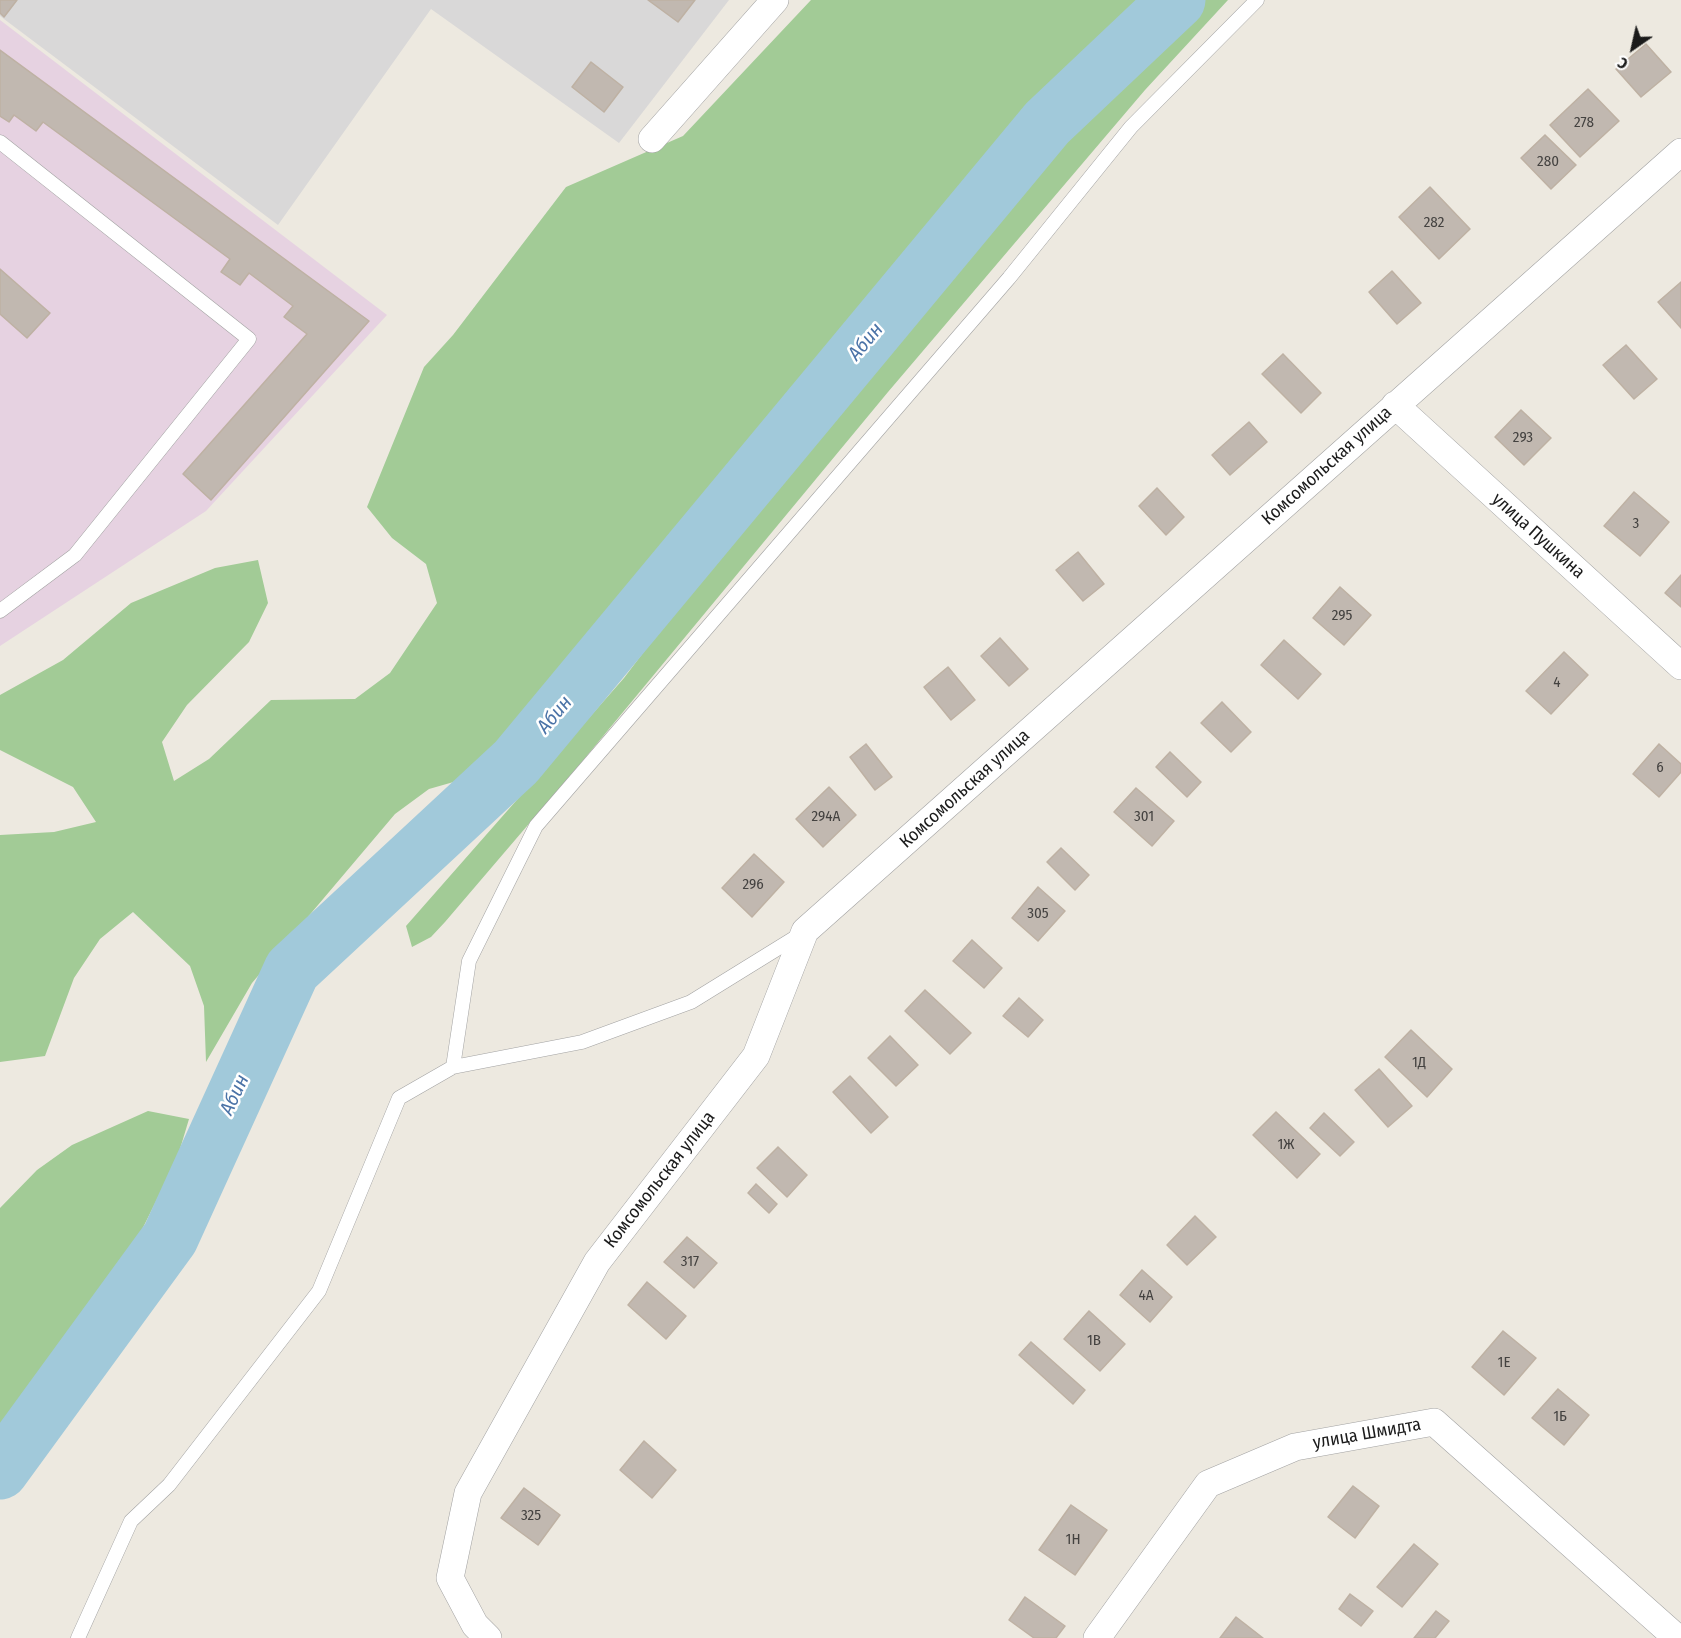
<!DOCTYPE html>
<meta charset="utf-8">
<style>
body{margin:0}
#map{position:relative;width:1681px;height:1638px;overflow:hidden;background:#ede9e0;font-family:"Fira Sans Condensed",sans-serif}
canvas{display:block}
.north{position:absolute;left:1603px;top:18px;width:60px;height:60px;-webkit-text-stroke:4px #fff;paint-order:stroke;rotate:214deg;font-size:16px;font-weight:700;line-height:24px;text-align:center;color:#1b1b1b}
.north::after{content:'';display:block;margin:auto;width:21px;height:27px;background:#1b1b1b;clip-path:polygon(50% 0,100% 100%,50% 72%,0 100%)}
</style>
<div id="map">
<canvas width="1681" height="1638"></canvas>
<div class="north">С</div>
</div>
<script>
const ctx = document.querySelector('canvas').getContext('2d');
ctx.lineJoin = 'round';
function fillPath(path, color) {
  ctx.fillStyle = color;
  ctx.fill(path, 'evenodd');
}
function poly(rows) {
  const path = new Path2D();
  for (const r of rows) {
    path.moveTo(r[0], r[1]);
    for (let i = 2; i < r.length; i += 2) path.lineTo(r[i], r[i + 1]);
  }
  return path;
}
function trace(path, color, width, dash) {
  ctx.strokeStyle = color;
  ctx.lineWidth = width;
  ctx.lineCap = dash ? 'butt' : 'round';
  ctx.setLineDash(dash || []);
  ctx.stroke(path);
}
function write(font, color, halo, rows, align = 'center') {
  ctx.font = font + ' "Fira Sans Condensed",sans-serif';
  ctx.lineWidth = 5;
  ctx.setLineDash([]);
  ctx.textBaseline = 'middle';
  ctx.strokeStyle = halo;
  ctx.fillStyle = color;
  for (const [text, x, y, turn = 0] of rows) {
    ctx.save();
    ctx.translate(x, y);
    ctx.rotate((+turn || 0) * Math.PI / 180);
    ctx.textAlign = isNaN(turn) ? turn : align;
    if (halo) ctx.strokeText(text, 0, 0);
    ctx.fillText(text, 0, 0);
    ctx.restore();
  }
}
const residential = poly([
 [0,0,729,0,619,143,431,9,278,225,0,16]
]);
const industrial = poly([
 [0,20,387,315,206,511,0,646]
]);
const forest = poly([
 [811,0,1158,0,962,210,471,777,429,789,395,814,252,983,206,1062,204,1006,190,966,133,912,100,939,74,978,45,1056,0,1062,0,835,54,832,96,822,73,787,0,750,0,695,63,660,131,603,215,568,258,560,268,603,249,642,187,705,162,742,174,781,209,759,271,700,355,699,390,673,437,603,426,564,392,538,367,507,424,367,453,335,566,187,683,136],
 [1205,0,1228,0,1145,90,888,392,580,764,445,922,431,937,412,947,406,926,624,678,760,498,1058,147],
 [148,1111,189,1119,177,1159,116,1282,0,1438,0,1208,37,1170,72,1145]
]);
const river = poly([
 [0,1471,170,1238,292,970,516,762,1047,123,1177,0]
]);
const building = poly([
 [0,0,17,0,4,17,0,13,0,0],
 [648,0,695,0,678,22,648,0],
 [1646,44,1671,72,1641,97,1616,69,1646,44],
 [0,50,369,321,211,500,183,474,307,334,284,317,293,306,249,273,240,285,221,272,230,259,43,122,36,131,14,115,9,122,0,116,0,50],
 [591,62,623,87,604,112,572,87,591,62],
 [1588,89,1619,121,1580,157,1550,125,1588,89],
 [1545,135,1576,165,1551,189,1521,158,1545,135],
 [1430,187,1470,229,1439,259,1399,217,1430,187],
 [0,269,50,313,27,338,0,314,0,269],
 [1392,271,1421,303,1397,324,1369,292,1392,271],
 [1681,282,1681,328,1658,302,1681,282],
 [1626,345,1657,379,1634,399,1603,365,1626,345],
 [1283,354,1321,393,1301,413,1262,374,1283,354],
 [1521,410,1551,438,1524,465,1495,437,1521,410],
 [1249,422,1267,442,1230,475,1212,455,1249,422],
 [1157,488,1184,517,1166,535,1139,506,1157,488],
 [1634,492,1669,522,1640,556,1604,526,1634,492],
 [1078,552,1104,584,1083,601,1056,570,1078,552],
 [1681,575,1681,607,1665,593,1681,575],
 [1340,587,1371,615,1344,645,1313,618,1340,587],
 [1000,638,1028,669,1009,686,981,656,1000,638],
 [1284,640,1321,674,1298,699,1261,665,1284,640],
 [1564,652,1588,675,1551,714,1526,691,1564,652],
 [948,667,975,700,951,720,924,687,948,667],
 [1222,702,1251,732,1231,752,1201,723,1222,702],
 [866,744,892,777,875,790,850,757,866,744],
 [1659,744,1681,764,1681,772,1659,797,1633,774,1659,744],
 [1170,752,1201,782,1187,797,1156,767,1170,752],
 [829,787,856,815,823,847,796,819,829,787],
 [1136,788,1174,821,1152,846,1114,812,1136,788],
 [1061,848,1089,875,1075,890,1047,862,1061,848],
 [754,854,784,882,752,917,722,888,754,854],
 [1038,887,1065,911,1038,941,1012,918,1038,887],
 [972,940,1002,968,984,988,953,961,972,940],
 [925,990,971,1033,950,1054,905,1011,925,990],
 [1019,998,1043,1020,1028,1037,1003,1016,1019,998],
 [1411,1030,1452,1069,1427,1097,1385,1057,1411,1030],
 [890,1036,918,1065,896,1086,868,1058,890,1036],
 [1379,1069,1412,1106,1388,1127,1355,1090,1379,1069],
 [850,1076,888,1117,871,1133,833,1092,850,1076],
 [1276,1112,1320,1154,1297,1178,1253,1135,1276,1112],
 [1324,1113,1354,1142,1340,1156,1310,1128,1324,1113],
 [778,1147,807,1175,787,1197,757,1168,778,1147],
 [756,1184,777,1204,769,1213,748,1193,756,1184],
 [1195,1216,1216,1237,1187,1265,1167,1245,1195,1216],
 [687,1237,717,1263,694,1288,664,1262,687,1237],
 [1142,1270,1172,1297,1150,1322,1120,1295,1142,1270],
 [647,1282,686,1316,666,1339,628,1305,647,1282],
 [1089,1311,1125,1344,1100,1371,1064,1339,1089,1311],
 [1503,1331,1536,1358,1504,1395,1472,1367,1503,1331],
 [1031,1342,1085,1390,1073,1404,1019,1355,1031,1342],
 [1558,1389,1589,1415,1564,1445,1532,1418,1558,1389],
 [644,1441,676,1470,652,1498,620,1470,644,1441],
 [1353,1486,1379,1506,1355,1538,1328,1517,1353,1486],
 [524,1488,560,1515,538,1545,501,1518,524,1488],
 [1071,1505,1107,1530,1075,1575,1039,1550,1071,1505],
 [1414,1544,1438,1564,1402,1607,1377,1587,1414,1544],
 [1350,1594,1373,1611,1361,1626,1339,1609,1350,1594],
 [1025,1597,1065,1626,1056,1638,1034,1638,1009,1620,1025,1597],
 [1436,1611,1449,1621,1435,1638,1414,1638,1436,1611],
 [1236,1617,1263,1638,1220,1638,1236,1617]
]);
const service = poly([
 [0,142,249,339,75,555,0,611],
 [453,1067,469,961,536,826,1009,278,1131,127,1257,0],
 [78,1638,131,1521,169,1485,319,1291,399,1098,453,1067,582,1042,691,1002,801,934]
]);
const minor = poly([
 [652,139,775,0],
 [1395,405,1681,666],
 [488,1638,475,1625,450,1578,468,1493,597,1262,756,1056,805,931,1681,152],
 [1097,1638,1208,1484,1295,1447,1434,1422,1677,1638]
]);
const numberNames = [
 ["278",1584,123],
 ["280",1548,162],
 ["282",1434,223],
 ["293",1523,438],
 ["3",1636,524],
 ["295",1342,616],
 ["4",1557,683],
 ["6",1660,768],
 ["294А",826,817],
 ["301",1144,817],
 ["296",753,885],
 ["305",1038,914],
 ["1Д",1419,1063],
 ["1Ж",1286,1145],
 ["317",690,1262],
 ["4А",1146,1296],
 ["1В",1094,1341],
 ["1Е",1504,1363],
 ["1Б",1560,1417],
 ["325",531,1516],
 ["1Н",1073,1540]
];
const streetNames = [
 ["Комсомольская улица",1327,466,-42],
 ["улица Пушкина",1538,536,42],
 ["Комсомольская улица",965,789,-42],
 ["Комсомольская улица",660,1180,-52],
 ["улица Шмидта",1367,1434,-10]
];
const waterNames = [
 ["Абин",866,342,-50],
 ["Абин",555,715,-50],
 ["Абин",235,1095,-65]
];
fillPath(residential, '#d9d8d8');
fillPath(industrial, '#e6d2e1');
fillPath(forest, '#a2cb96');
trace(river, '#a1c9da', 57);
fillPath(building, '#c1b8b0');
trace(building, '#beb1a3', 1.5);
trace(service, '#a2a2a2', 15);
trace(minor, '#a2a2a2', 28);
trace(service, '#fff', 14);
trace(minor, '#fff', 27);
write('15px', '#444240', null, numberNames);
write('18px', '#1b1b1b', '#fff', streetNames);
write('italic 20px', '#4b73a7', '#fff', waterNames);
</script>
